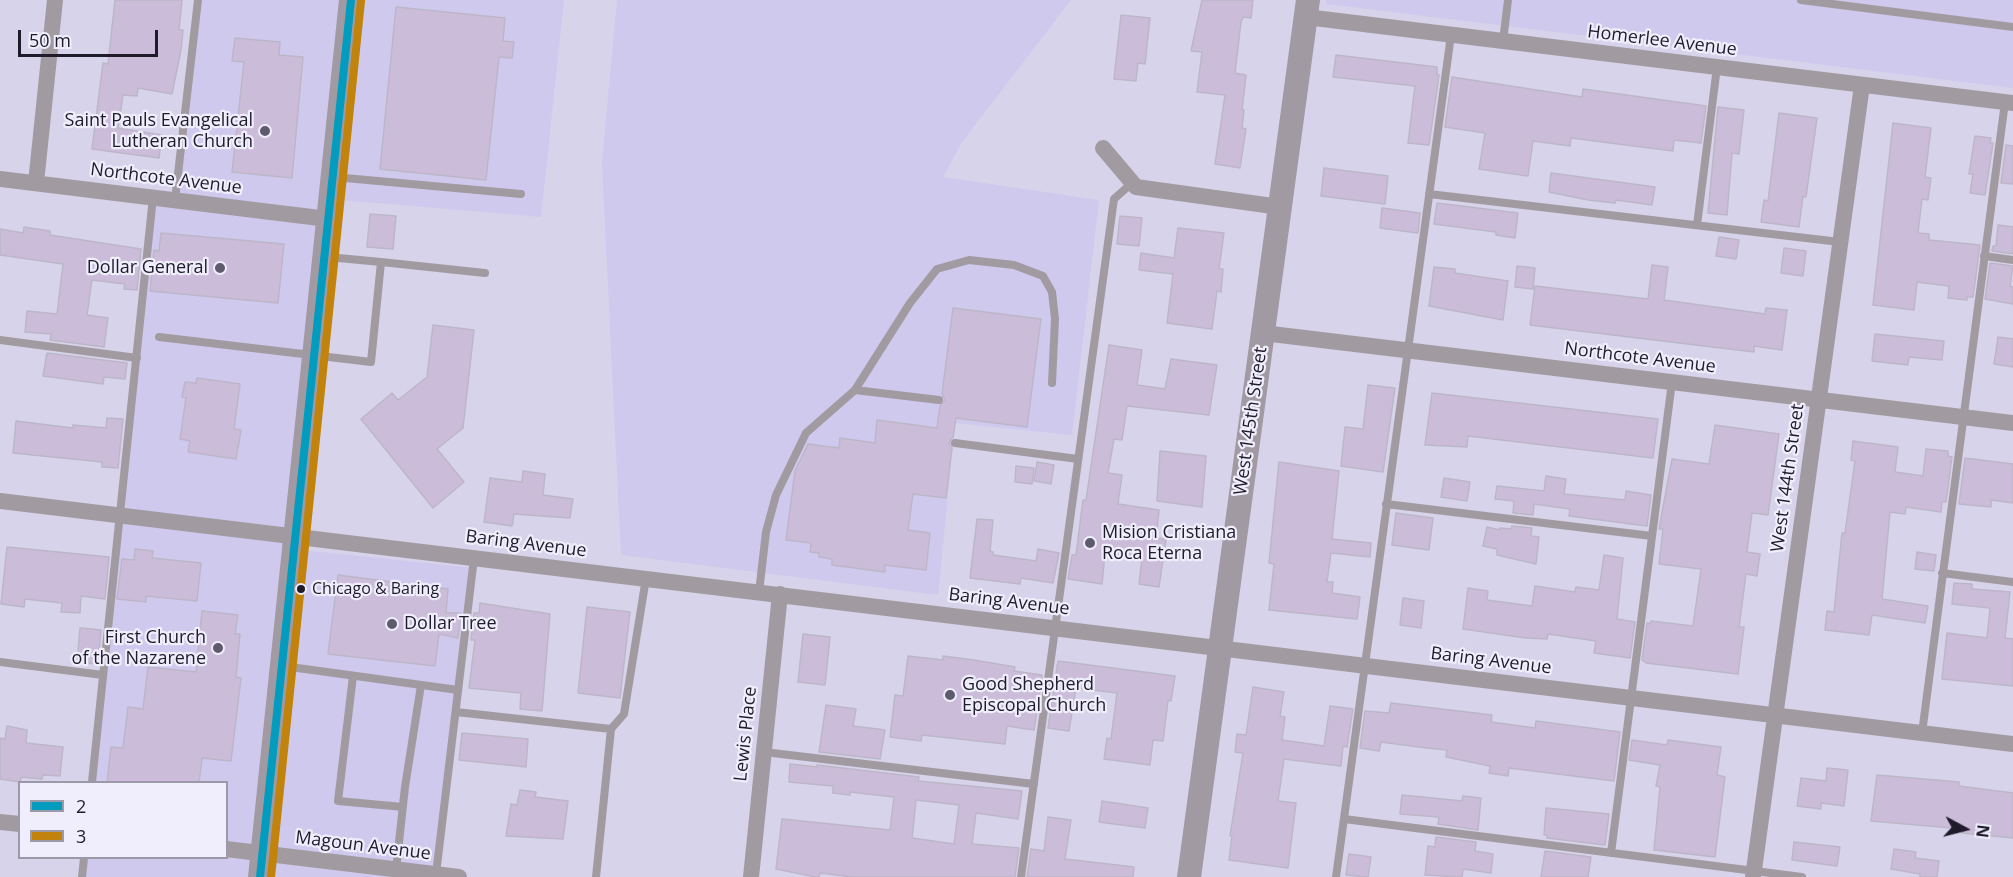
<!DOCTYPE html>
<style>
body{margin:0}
#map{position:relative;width:2013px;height:877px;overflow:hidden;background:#d7d3ea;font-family:"Open Sans",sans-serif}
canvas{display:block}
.legend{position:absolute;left:18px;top:781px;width:210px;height:78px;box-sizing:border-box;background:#f0eefc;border:2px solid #9c9aa8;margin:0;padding:8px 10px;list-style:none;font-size:18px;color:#1f1b2b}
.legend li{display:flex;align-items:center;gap:12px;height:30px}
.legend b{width:30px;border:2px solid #9c9aa8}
.north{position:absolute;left:1935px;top:799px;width:60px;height:60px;-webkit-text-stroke:4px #f0eefc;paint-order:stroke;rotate:97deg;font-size:16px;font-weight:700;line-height:24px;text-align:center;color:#1f1b2b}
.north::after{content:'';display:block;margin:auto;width:21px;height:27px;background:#1f1b2b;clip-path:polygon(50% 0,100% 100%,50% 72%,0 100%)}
.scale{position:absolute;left:18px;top:30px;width:140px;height:27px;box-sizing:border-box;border:3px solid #1f1b2b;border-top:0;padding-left:8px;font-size:18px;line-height:21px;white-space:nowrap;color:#1f1b2b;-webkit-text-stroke:4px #f0eefc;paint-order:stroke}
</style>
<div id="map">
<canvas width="2013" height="877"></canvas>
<ul class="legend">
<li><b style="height:8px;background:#039bbe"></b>2</li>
<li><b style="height:8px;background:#c1830b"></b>3</li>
</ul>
<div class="north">N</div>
<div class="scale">50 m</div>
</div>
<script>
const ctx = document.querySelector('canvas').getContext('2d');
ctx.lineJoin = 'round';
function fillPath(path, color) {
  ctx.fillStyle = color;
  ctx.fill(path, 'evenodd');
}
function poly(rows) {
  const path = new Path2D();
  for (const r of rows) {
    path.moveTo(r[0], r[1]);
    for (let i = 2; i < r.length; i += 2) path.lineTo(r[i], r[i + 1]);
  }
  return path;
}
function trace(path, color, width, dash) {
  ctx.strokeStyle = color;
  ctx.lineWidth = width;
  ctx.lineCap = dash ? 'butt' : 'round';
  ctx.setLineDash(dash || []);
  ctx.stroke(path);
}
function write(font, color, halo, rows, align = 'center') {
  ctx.font = font + ' "Open Sans",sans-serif';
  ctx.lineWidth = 4.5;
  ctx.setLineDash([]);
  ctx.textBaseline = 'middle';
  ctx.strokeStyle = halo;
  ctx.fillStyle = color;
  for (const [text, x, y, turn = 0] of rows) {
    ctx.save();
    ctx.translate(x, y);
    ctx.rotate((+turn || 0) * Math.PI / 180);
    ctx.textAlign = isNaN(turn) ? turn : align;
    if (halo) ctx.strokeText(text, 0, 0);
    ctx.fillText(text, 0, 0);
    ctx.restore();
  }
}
const built = poly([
 [198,0,564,0,541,217,330,199,328,219,175,200],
 [617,0,1071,0,962,142,943,177,1099,200,1072,435,955,423,938,595,621,555,602,163],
 [1326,0,2013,0,2013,88,1326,4],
 [156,200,325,221,258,877,84,877,86,858,226,858,226,782,94,782],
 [293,549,473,568,436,874,457,877,261,877]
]);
const building = poly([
 [115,0,182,0,179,30,183,30,181,50,172,94,138,88,137,96,123,95,118,128,162,135,159,158,92,149,103,63,108,64,115,0],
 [1202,0,1253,0,1251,18,1243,17,1241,22,1235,73,1246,75,1242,110,1244,110,1242,128,1246,129,1240,168,1215,164,1225,95,1197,92,1202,52,1191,51,1202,0],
 [396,7,505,18,503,41,514,42,512,58,499,57,486,180,380,169,396,7],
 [1121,15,1150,18,1145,64,1138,63,1136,81,1114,79,1121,15],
 [235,38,280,42,279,55,303,57,292,178,232,172,244,62,232,61,235,38],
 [1336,55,1437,67,1437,75,1439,75,1429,145,1408,143,1415,86,1333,77,1336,55],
 [1452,77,1582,97,1583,89,1706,106,1701,143,1674,140,1673,151,1571,138,1570,146,1533,141,1528,176,1479,169,1485,133,1445,127,1452,77],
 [1718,107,1744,110,1739,154,1732,153,1727,215,1708,213,1718,107],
 [1779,113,1817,118,1806,197,1803,196,1799,227,1761,222,1764,200,1768,201,1779,113],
 [1893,123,1931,128,1925,177,1931,178,1928,200,1922,199,1918,233,1929,234,1929,240,1980,245,1973,297,1967,297,1967,300,1948,298,1949,286,1917,282,1914,310,1873,305,1893,123],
 [1975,136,1991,138,1990,143,1993,143,1985,195,1970,193,1973,174,1969,174,1975,136],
 [2006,145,2013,146,2013,184,2001,183,2006,145],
 [1324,168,1388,176,1385,204,1321,196,1324,168],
 [1551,173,1655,187,1652,205,1616,200,1615,203,1588,200,1549,192,1551,173],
 [1437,203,1518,213,1515,238,1496,235,1496,232,1434,224,1437,203],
 [1382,208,1420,213,1418,233,1380,228,1382,208],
 [370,214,396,216,393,249,367,247,370,214],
 [1120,216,1142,218,1139,246,1117,244,1120,216],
 [1998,225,2013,227,2013,254,1992,251,1993,246,1996,246,1998,225],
 [24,227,50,231,50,235,141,249,137,290,124,289,125,284,92,280,87,315,108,318,104,347,50,340,51,334,25,332,27,311,57,314,63,264,0,255,0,229,23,233,24,227],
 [1178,228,1224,233,1219,269,1223,269,1221,292,1217,291,1212,329,1167,323,1173,274,1139,270,1141,253,1174,258,1178,228],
 [161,233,284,244,278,303,150,291,154,250,159,251,161,233],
 [1719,237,1739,240,1736,259,1716,256,1719,237],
 [1784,248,1806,251,1803,276,1781,273,1784,248],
 [1990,263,2013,266,2010,286,2013,287,2013,304,1985,299,1990,263],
 [1652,265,1668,267,1664,300,1765,314,1766,308,1787,310,1782,350,1754,346,1754,352,1530,325,1535,286,1648,299,1652,265],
 [1517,266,1535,268,1533,289,1515,287,1517,266],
 [1434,267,1455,269,1455,273,1508,281,1503,320,1429,306,1434,267],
 [953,308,1041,319,1027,427,956,418,953,437,949,443,952,448,946,498,913,494,908,530,930,533,926,570,885,565,885,572,832,565,832,559,819,557,819,553,810,552,811,543,786,540,795,471,808,444,839,448,840,438,875,443,877,420,937,428,940,406,945,400,942,394,953,308],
 [433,325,474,330,463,428,437,449,464,482,433,508,361,419,392,393,398,400,427,377,433,325],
 [1875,334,1944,341,1942,360,1909,357,1908,365,1872,361,1875,334],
 [1998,337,2013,339,2013,367,1994,364,1998,337],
 [1109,345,1142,350,1137,385,1165,389,1171,359,1217,365,1209,415,1127,406,1122,440,1114,439,1108,473,1122,475,1118,504,1159,510,1156,538,1166,539,1159,587,1139,584,1142,558,1105,553,1102,584,1068,579,1072,555,1076,555,1083,500,1086,500,1109,345],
 [47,353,127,363,125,379,104,377,103,384,43,376,47,353],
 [197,378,240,384,234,429,241,430,236,459,188,452,190,441,180,439,186,398,182,397,185,382,196,383,197,378],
 [1368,385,1395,388,1383,472,1341,466,1345,427,1363,429,1368,385],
 [1432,393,1658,419,1653,458,1468,436,1467,447,1425,445,1432,393],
 [107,418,123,419,118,468,102,467,102,462,13,453,16,421,73,428,73,425,106,428,107,418],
 [1715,425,1779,434,1768,515,1752,513,1747,552,1760,554,1757,576,1746,574,1739,627,1744,627,1738,674,1646,663,1642,660,1647,623,1650,624,1651,621,1693,626,1701,569,1659,564,1663,529,1659,529,1672,459,1709,464,1715,425],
 [1853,441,1898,447,1895,472,1923,476,1926,449,1948,451,1948,456,1952,457,1946,502,1942,502,1941,512,1906,507,1905,514,1890,512,1882,599,1928,606,1925,623,1872,615,1869,635,1825,630,1827,611,1834,612,1842,533,1845,533,1855,461,1851,460,1853,441],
 [1160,451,1206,456,1202,507,1157,501,1160,451],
 [1965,458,2013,464,2013,503,1991,500,1991,507,1959,504,1965,458],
 [1037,462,1054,465,1051,484,1034,481,1037,462],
 [1279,462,1339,471,1332,539,1371,543,1370,557,1331,553,1327,582,1333,582,1332,593,1360,597,1357,619,1269,610,1274,564,1269,563,1279,462],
 [1016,466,1034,468,1032,484,1015,482,1016,466],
 [523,471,545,474,543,495,573,499,570,518,514,514,512,526,484,522,490,478,522,482,523,471],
 [1546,476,1566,479,1564,494,1625,500,1626,491,1651,495,1647,526,1569,516,1570,509,1534,504,1533,515,1513,513,1514,501,1495,499,1497,486,1544,491,1546,476],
 [1444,478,1470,482,1467,501,1441,497,1444,478],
 [1396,513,1433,518,1429,550,1392,545,1396,513],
 [977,519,993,520,990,551,993,552,993,555,1036,561,1038,549,1059,553,1053,583,1021,578,1020,584,970,578,977,519],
 [1512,526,1532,528,1531,536,1539,537,1536,564,1497,555,1497,549,1483,546,1487,527,1500,530,1500,528,1511,529,1512,526],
 [7,547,109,557,105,599,81,596,80,613,61,612,62,603,25,599,24,607,1,604,7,547],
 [135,549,153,551,152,558,201,563,197,601,146,596,146,602,117,599,122,559,134,560,135,549],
 [1917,552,1936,555,1934,571,1915,569,1917,552],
 [1604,555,1623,558,1617,619,1635,622,1630,658,1594,653,1596,641,1548,634,1547,639,1526,638,1463,629,1468,588,1488,591,1487,600,1532,606,1535,586,1575,592,1576,587,1599,590,1604,555],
 [338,575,448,589,446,613,461,613,458,638,439,634,435,666,328,654,338,575],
 [1954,583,1972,584,1972,589,2010,592,2005,638,2013,639,2013,686,1942,679,1947,633,1987,638,1990,608,1952,604,1954,583],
 [1403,598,1424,601,1421,628,1400,625,1403,598],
 [480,603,550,614,542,711,520,709,521,693,469,688,475,640,471,640,474,613,479,613,480,603],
 [587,607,630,612,620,698,578,693,587,607],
 [202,611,238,615,235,634,240,634,236,677,241,678,231,761,202,758,199,783,107,783,111,747,123,748,128,707,143,709,148,667,196,672,202,611],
 [80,628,101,630,98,664,77,662,80,628],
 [803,634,830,637,825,685,798,682,803,634],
 [908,656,943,660,943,656,974,660,1015,667,1014,671,1042,675,1034,730,1007,726,1005,744,922,735,921,741,890,737,895,695,903,696,908,656],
 [1058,661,1175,676,1171,701,1168,700,1163,741,1153,740,1150,765,1104,759,1107,738,1111,739,1117,693,1076,688,1069,731,1048,728,1058,661],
 [1253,687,1284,692,1280,716,1285,717,1282,740,1324,746,1330,706,1353,709,1347,747,1343,746,1341,766,1284,759,1278,801,1296,803,1288,868,1229,860,1232,836,1230,836,1243,753,1235,752,1237,734,1246,735,1253,687],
 [1391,703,1492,715,1491,722,1535,728,1536,721,1620,732,1614,781,1509,768,1508,776,1489,773,1490,766,1446,757,1447,750,1427,748,1381,742,1379,751,1360,748,1365,711,1389,713,1391,703],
 [826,705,856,709,853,726,885,730,880,759,819,752,826,705],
 [7,726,27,730,26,743,63,747,60,776,43,775,42,779,21,777,20,782,0,779,0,738,5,739,7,726],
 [462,733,528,739,526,767,459,760,462,733],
 [1632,740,1667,745,1668,740,1721,747,1717,775,1725,777,1715,857,1654,850,1660,787,1656,786,1660,765,1629,760,1632,740],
 [790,764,817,767,817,765,919,777,918,781,1022,791,1018,819,976,813,972,844,1019,848,1015,877,853,877,820,873,819,877,816,877,776,869,782,819,890,830,894,797,850,792,850,795,833,793,833,786,789,782,790,764],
 [916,800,959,805,954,844,912,838,916,800],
 [1827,768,1848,770,1844,806,1821,803,1821,809,1797,806,1801,778,1826,781,1827,768],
 [1877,775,1959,782,1959,786,2013,793,2013,838,1962,833,1963,829,1871,821,1877,775],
 [520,790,536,792,535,797,568,801,563,839,506,836,511,804,517,805,520,790],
 [1402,795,1462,801,1463,796,1481,798,1478,830,1438,824,1439,817,1400,814,1402,795],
 [1102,801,1148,808,1145,828,1099,822,1102,801],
 [1546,808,1609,814,1605,845,1547,838,1547,835,1544,835,1546,808],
 [1048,817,1071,820,1065,859,1134,867,1133,877,1027,877,1031,849,1044,851,1048,817],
 [1436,837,1476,842,1475,851,1493,854,1491,873,1463,869,1462,877,1425,875,1428,846,1435,847,1436,837],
 [1794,842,1840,847,1837,866,1792,860,1794,842],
 [1894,849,1916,852,1915,858,1939,861,1937,877,1920,877,1920,874,1891,869,1894,849],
 [1545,851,1591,857,1588,877,1541,877,1545,851],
 [1349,854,1371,857,1368,877,1346,875,1349,854]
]);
const lane = poly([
 [1801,0,2013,27],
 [1503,41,1508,0],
 [334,177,521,194],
 [1429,194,1840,242],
 [175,200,198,0],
 [1697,225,1717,67],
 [1984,256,2013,260],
 [381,262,485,273],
 [159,337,371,362,381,262,328,257],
 [0,340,137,358],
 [855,390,910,303,937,269,969,260,1014,265,1043,276,1052,292,1055,319,1052,383],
 [955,443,1078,459],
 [1386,504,1652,536],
 [1942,573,2013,582],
 [759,592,766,532,776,495,806,433,855,390,939,400],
 [0,662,103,675],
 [283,666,458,690],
 [353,676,338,801,403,807],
 [456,712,611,729,596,877],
 [611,729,624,714,646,578],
 [1922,733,2005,102],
 [764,752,1034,784],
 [92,782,153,197],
 [1344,819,1802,877],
 [1611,853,1672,382],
 [396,870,405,787,421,685],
 [436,874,474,558],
 [82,877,84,858],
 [1021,877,1114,199,1132,183],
 [1336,877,1451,35]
]);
const street = poly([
 [1306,17,2013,103],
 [1103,148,1136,187,1280,207],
 [0,179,328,219],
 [36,183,55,0],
 [1263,333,2013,423],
 [0,501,2013,744],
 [0,822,20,824],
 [226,849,459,877],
 [751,877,780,594],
 [1753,877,1862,85]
]);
const secondary = poly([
 [260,877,351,0],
 [1189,877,1308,0]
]);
const bus1 = poly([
 [260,877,351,0]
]);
const bus2 = poly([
 [271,877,361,1]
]);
const markers = [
 [265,131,6,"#5f5b6e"],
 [220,268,6,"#5f5b6e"],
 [1090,543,6,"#5f5b6e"],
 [301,589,5,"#1f1b2b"],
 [392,624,6,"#5f5b6e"],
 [218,648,6,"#5f5b6e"],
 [950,695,6,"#5f5b6e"]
];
const busNames = [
 ["Chicago & Baring",312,589]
];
const streetNames = [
 ["Homerlee Avenue",1662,41,7],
 ["Northcote Avenue",166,179,7],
 ["Northcote Avenue",1640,358,7],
 ["West 145th Street",1251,421,-82],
 ["West 144th Street",1788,478,-82],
 ["Baring Avenue",526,544,7],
 ["Baring Avenue",1009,602,7],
 ["Baring Avenue",1491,661,7],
 ["Lewis Place",746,734,-84],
 ["Magoun Avenue",363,846,7]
];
const poiNames = [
 ["Saint Pauls Evangelical",253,121],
 ["Lutheran Church",253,142],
 ["Dollar General",208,268],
 ["Mision Cristiana",1102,533,"left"],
 ["Roca Eterna",1102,554,"left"],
 ["Dollar Tree",404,624,"left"],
 ["First Church",206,638],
 ["of the Nazarene",206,659],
 ["Good Shepherd",962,685,"left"],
 ["Episcopal Church",962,706,"left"]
];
fillPath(built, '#cfc9ee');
fillPath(building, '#cbbdda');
trace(building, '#bdb6c8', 1.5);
trace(lane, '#a19ba1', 8);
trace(street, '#a19ba1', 16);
trace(secondary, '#a19aa3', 24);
trace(bus1, '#039bbe', 8);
trace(bus2, '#c1830b', 8);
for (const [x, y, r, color] of markers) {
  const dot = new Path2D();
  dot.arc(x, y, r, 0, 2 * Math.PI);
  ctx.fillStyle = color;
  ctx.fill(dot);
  trace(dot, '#f0eefc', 2);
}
write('16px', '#1f1b2b', '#f0eefc', busNames, 'left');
write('18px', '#1f1b2b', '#f0eefc', streetNames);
write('18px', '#1f1b2b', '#f0eefc', poiNames, 'right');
</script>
